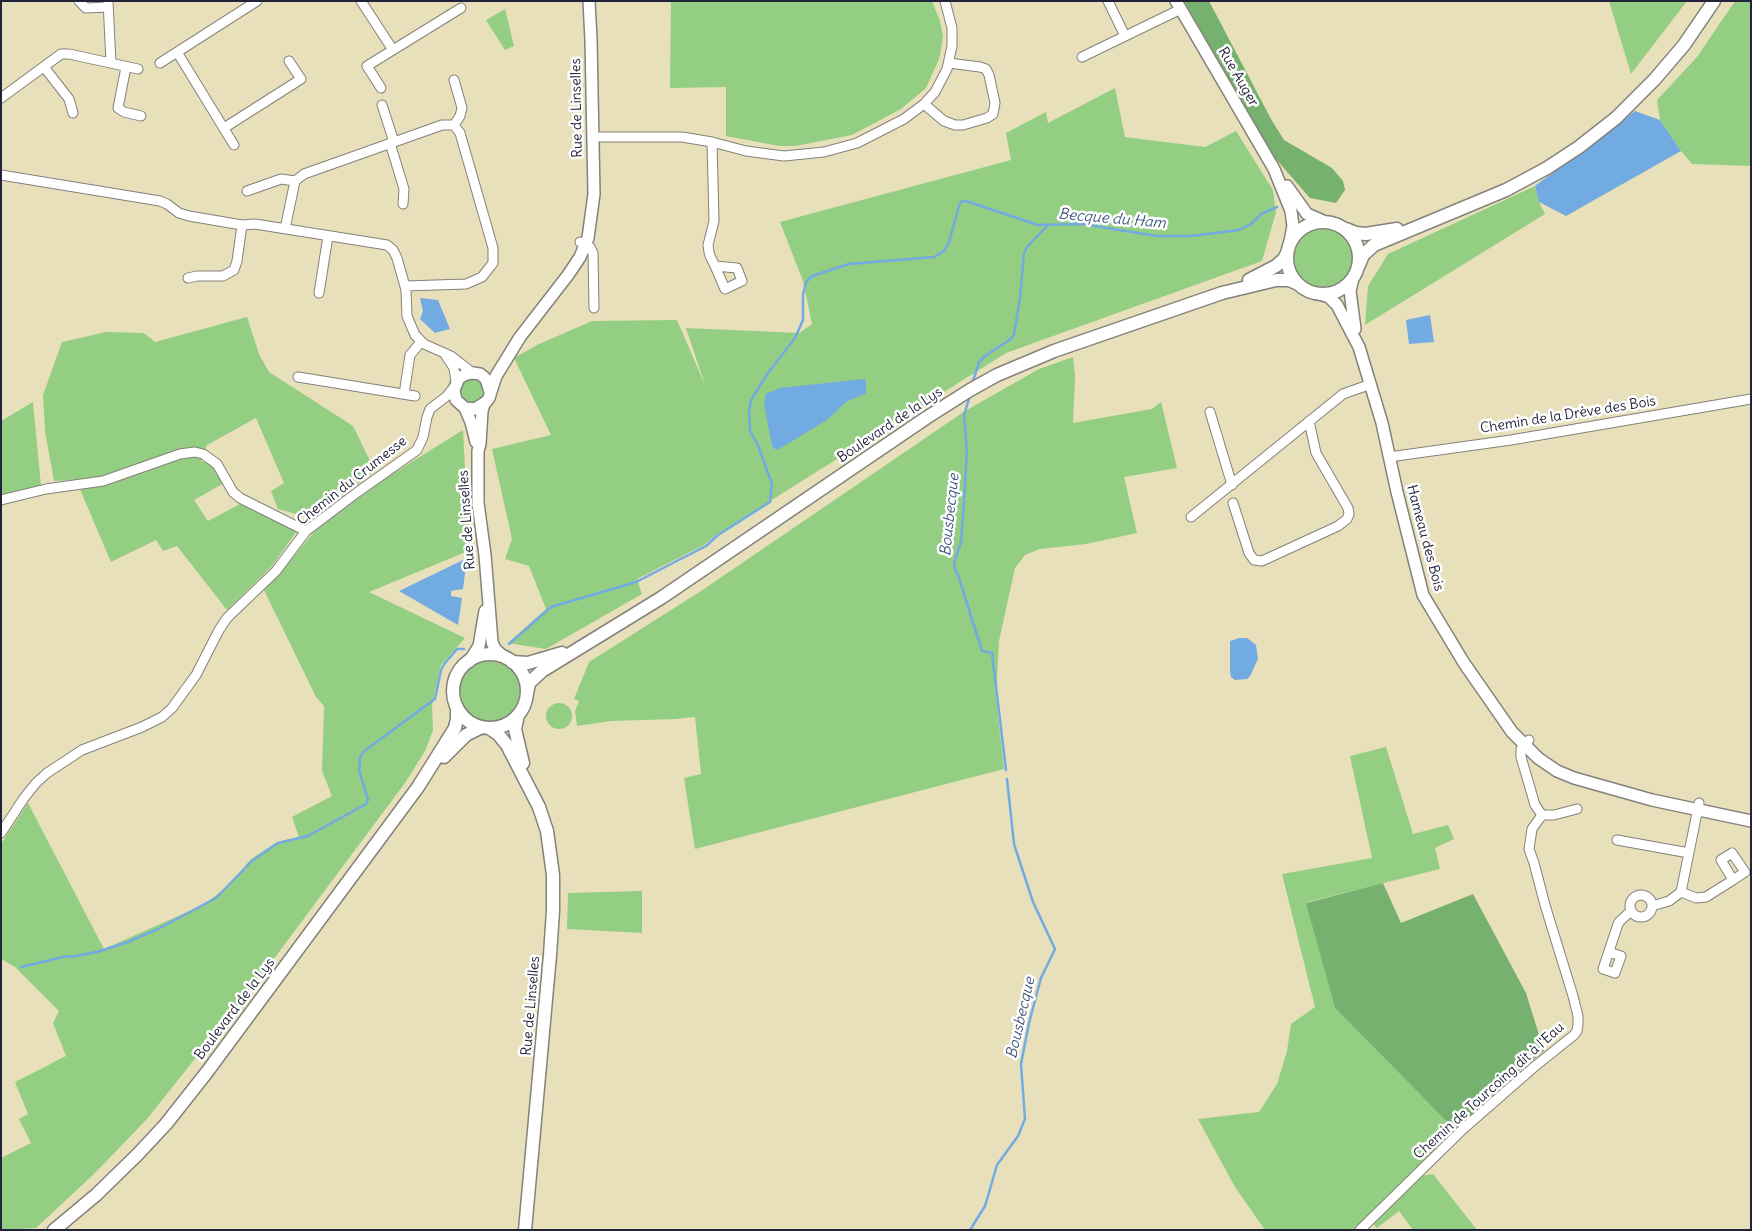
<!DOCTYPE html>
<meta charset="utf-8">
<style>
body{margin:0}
#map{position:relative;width:1752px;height:1231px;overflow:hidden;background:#e8e0bb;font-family:Delius,sans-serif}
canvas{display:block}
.frame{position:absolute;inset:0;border:2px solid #22223b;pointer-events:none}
</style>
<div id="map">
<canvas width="1752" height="1231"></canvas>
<div class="frame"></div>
</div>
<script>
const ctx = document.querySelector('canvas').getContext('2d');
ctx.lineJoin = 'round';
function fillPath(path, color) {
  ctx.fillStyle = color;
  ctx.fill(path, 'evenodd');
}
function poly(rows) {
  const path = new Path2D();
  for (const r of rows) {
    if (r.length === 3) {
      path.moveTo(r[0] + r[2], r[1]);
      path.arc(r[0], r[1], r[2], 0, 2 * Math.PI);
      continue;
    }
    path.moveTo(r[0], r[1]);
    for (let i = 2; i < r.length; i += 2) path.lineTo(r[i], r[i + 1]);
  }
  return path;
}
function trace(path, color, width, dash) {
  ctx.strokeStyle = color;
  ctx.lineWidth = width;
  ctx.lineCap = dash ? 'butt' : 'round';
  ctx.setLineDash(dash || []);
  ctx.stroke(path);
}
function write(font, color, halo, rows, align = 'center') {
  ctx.font = font + ' Delius,sans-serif';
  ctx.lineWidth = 5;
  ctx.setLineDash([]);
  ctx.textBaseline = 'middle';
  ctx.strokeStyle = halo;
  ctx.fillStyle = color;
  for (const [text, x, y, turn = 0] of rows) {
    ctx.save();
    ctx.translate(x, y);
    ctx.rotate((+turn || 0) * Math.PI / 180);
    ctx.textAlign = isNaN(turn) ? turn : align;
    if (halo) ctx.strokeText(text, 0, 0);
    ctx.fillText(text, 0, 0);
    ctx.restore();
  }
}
const green = poly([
 [671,1,932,1,940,21,943,36,941,50,939,59,926,88,901,109,852,135,795,146,779,146,726,136,726,87,670,88],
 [1609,1,1687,1,1631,74],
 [1735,1,1751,1,1751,166,1692,164,1681,151,1660,120,1657,100,1697,57],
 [505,9,514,46,505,50,486,20],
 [1115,88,1125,137,1205,147,1236,131,1273,190,1276,212,1262,261,1006,353,716,535,704,545,637,579,642,594,546,649,508,643,546,609,529,566,505,559,512,539,492,449,551,435,514,358,537,345,592,321,677,320,705,385,686,328,799,333,812,324,803,281,780,222,1011,160,1006,133,1046,112,1048,123],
 [1535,186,1539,202,1545,214,1365,325,1368,286,1388,254],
 [1322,258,31],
 [247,317,259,354,269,372,353,426,375,471,310,518,278,509,271,491,284,483,256,418,207,445,201,461,210,464,224,483,194,500,208,521,240,504,297,531,272,566,227,610,177,546,163,551,156,540,111,562,76,480,54,481,45,431,43,395,62,342,106,332,144,333,155,342],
 [1073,357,1075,377,1073,423,1152,409,1161,402,1177,468,1124,477,1137,533,1086,544,1040,549,1025,555,1015,568,999,641,996,697,1004,769,695,849,684,778,701,774,695,717,676,719,611,721,577,726,575,711,579,701,574,699,589,662,701,591,965,411,1039,369],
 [472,391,12],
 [33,402,41,486,1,496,1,421],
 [463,430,466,487,473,549,369,592,465,638,441,665,432,705,433,730,425,751,405,783,270,964,147,1119,96,1172,36,1228,1,1230,1,1158,31,1143,19,1119,28,1114,15,1082,66,1056,53,1023,59,1011,15,967,1,959,1,844,28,803,104,949,203,905,227,887,251,859,277,842,299,837,292,817,332,796,322,771,324,706,316,697,264,590,294,556,314,532,384,479],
 [489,691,31],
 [559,716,13],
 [1386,747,1413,834,1448,825,1454,839,1435,848,1440,869,1307,902,1335,1008,1456,1131,1354,1230,1265,1230,1235,1187,1198,1119,1259,1112,1277,1084,1287,1051,1291,1024,1315,1007,1282,874,1372,858,1350,756],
 [642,891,642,933,567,929,568,893],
 [1433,1174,1477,1230,1413,1230,1399,1211,1377,1228,1372,1223,1420,1176]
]);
const forest = poly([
 [1184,1,1209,1,1271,119,1284,140,1332,168,1343,181,1345,190,1336,203,1310,198,1275,158],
 [1383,883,1401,923,1473,894,1526,993,1544,1051,1513,1076,1456,1131,1335,1008,1306,903]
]);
const water = poly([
 [1635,111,1660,120,1681,151,1566,216,1539,202,1535,186],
 [420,298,438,300,450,329,435,333,420,319,423,311],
 [1430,315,1434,342,1409,344,1406,320],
 [864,379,866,380,866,393,846,402,827,420,779,449,776,450,772,446,764,403,766,394,780,388],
 [463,560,466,565,463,589,451,591,451,596,462,598,458,625,399,591],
 [1239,638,1247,638,1256,645,1258,659,1250,676,1247,679,1235,680,1231,677,1230,671,1230,641]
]);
const stream = poly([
 [973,381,979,362,985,356,1011,339,1014,334,1020,298,1024,253,1027,247,1048,225],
 [969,399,964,415,967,451,963,516,961,542,954,563,955,569,959,578,982,651,992,653,1006,770],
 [509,644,551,607,636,582,706,546,718,535,770,502,772,484,758,445,750,431,749,411,751,400,768,373,795,338,803,320,803,295,806,282,812,276,849,264,934,257,944,251,949,242,959,206,961,202,966,201,1038,225,1082,224,1157,236,1191,236,1239,230,1251,224,1261,214,1277,207],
 [21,967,67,956,71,957,97,952,128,942,158,929,216,898,252,861,278,843,308,836,366,804,368,800,359,770,360,758,363,752,435,699,441,670,445,663,457,649,464,649],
 [970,1230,985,1206,997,1165,1018,1136,1025,1119,1021,1064,1029,1023,1041,978,1055,949,1033,902,1014,844,1007,779]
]);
const minor = poly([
 [79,1,86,8,108,7],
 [108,1,111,63],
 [361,1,393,50],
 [1108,1,1125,36],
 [177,52,234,145],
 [1082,57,1181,9],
 [160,63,257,1],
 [44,67,69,99,73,113],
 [126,67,118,108,124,112,141,116],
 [381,88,367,66,461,8],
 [1,98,61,54,69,54,138,69],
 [924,104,944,121,955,125,963,125,987,118,993,114,995,103,989,75,986,69,980,67,949,63],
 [382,105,394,142],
 [224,128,301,79,289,61],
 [593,137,682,137,712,142,746,151,784,156,824,152,857,143,904,119,924,104,935,92,947,69,952,46,952,28,945,1],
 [712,142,714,221,708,245,709,252,710,256,715,266,725,289,742,281,737,268,715,266],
 [390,143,404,189,403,204],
 [1,175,160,201,167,204,179,213,189,216,242,225,255,224,387,245,393,250,397,258,406,290,407,316,415,335,424,344,451,356,473,373],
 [247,191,281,179,295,181,304,174,442,125,454,125,460,116,462,108,454,80],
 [285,229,295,181],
 [580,242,590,247,593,253,594,308],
 [188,278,197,276,223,276,234,270,237,261,242,225],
 [405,286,466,284,482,277,493,263,493,248,460,133,454,125],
 [319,293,328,236],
 [446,356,454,368,456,382],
 [298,377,415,396],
 [404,394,410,355,421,342],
 [1210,412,1232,485],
 [1389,457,1511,440,1751,399],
 [1,500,46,489,103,481,180,454,195,452,203,454,217,464,233,492,240,498,306,531],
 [1233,503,1249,553,1254,560,1262,561,1338,526,1347,519,1349,514,1348,508,1316,453,1309,421],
 [1191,517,1343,394,1371,384],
 [1529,740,1521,749,1521,757,1535,805,1542,815],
 [1542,815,1554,815,1577,809],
 [1,833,24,798,36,783,47,773,82,750,142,727,162,717,172,708,196,675,219,630,227,618,276,571,306,531,359,491,417,450,423,437,427,417,430,409,447,396,454,387],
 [1617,840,1689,853],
 [1681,892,1696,898,1706,897,1733,880,1745,872,1732,853,1721,860,1733,880],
 [1641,906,11],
 [1652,906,1669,901,1681,892,1699,803],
 [1609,952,1621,956,1615,973,1603,969,1617,927,1619,922,1631,911],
 [1360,1230,1463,1129,1534,1067,1574,1035,1577,1031,1578,1025,1578,1016,1573,996,1545,905,1534,863,1529,849,1532,829,1542,815]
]);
const tertiary = poly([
 [1176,1,1274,169,1291,211,1293,226,1290,241],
 [1287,186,1307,214,1323,221],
 [1353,278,1350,291,1355,329],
 [1320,294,1329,297,1337,305,1359,347,1382,423,1397,492,1423,595,1464,663,1512,732,1538,758,1557,771,1574,778,1652,800,1751,821],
 [490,392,486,379,480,374,473,373,466,374,459,378,454,390,456,400,465,408,475,409,486,402,489,398,496,376,520,337,568,275,580,257,588,238,594,194,591,40,589,1],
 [484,404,482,411,480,444,478,451,478,503,485,555,492,642,495,649,504,657],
 [465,408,471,422,476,442],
 [469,662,479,646,485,611]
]);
const secondary = poly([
 [1323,258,36],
 [1346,229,1356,233,1366,234,1397,229],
 [1359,265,1363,255,1374,245,1506,190,1547,168,1579,147,1616,118,1655,79,1684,45,1714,1],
 [1249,280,1276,266,1284,259,1287,253],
 [490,691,37],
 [512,662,528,663,562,653],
 [527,694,529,683,542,671,661,598,926,418,970,390,997,375,1054,351,1222,293,1276,280,1289,280,1298,284],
 [518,715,515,729,523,763],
 [489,728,498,734,507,745,539,807,547,831,553,875,553,911,550,955,525,1230],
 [444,757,466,735,482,727],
 [54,1230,96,1195,138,1154,166,1124,207,1072,418,787,455,728,457,719,457,707]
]);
const streetNames = [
 ["Rue Auger",1238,77,60],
 ["Rue de Linselles",577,108,-91],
 ["Chemin de la Drève des Bois",1568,415,-9],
 ["Boulevard de la Lys",890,425,-34],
 ["Chemin du Crumesse",352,481,-38],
 ["Rue de Linselles",467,520,-94],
 ["Hameau des Bois",1425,538,75],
 ["Rue de Linselles",531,1006,-85],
 ["Boulevard de la Lys",235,1009,-53],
 ["Chemin de Tourcoing dit à l'Eau",1489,1091,-42]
];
const waterNames = [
 ["Becque du Ham",1112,219,5],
 ["Bousbecque",950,515,-84],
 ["Bousbecque",1021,1018,-77]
];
fillPath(green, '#94ce82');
fillPath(forest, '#77b170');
fillPath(water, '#72aae2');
trace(stream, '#72aae2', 2.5);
trace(minor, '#85817b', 11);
trace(tertiary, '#85817b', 14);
trace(secondary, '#85817b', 15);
trace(minor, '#fff', 9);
trace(tertiary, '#fff', 11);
trace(secondary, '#fff', 12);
write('14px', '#22223b', '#fff', streetNames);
write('italic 15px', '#42587e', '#fff', waterNames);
</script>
